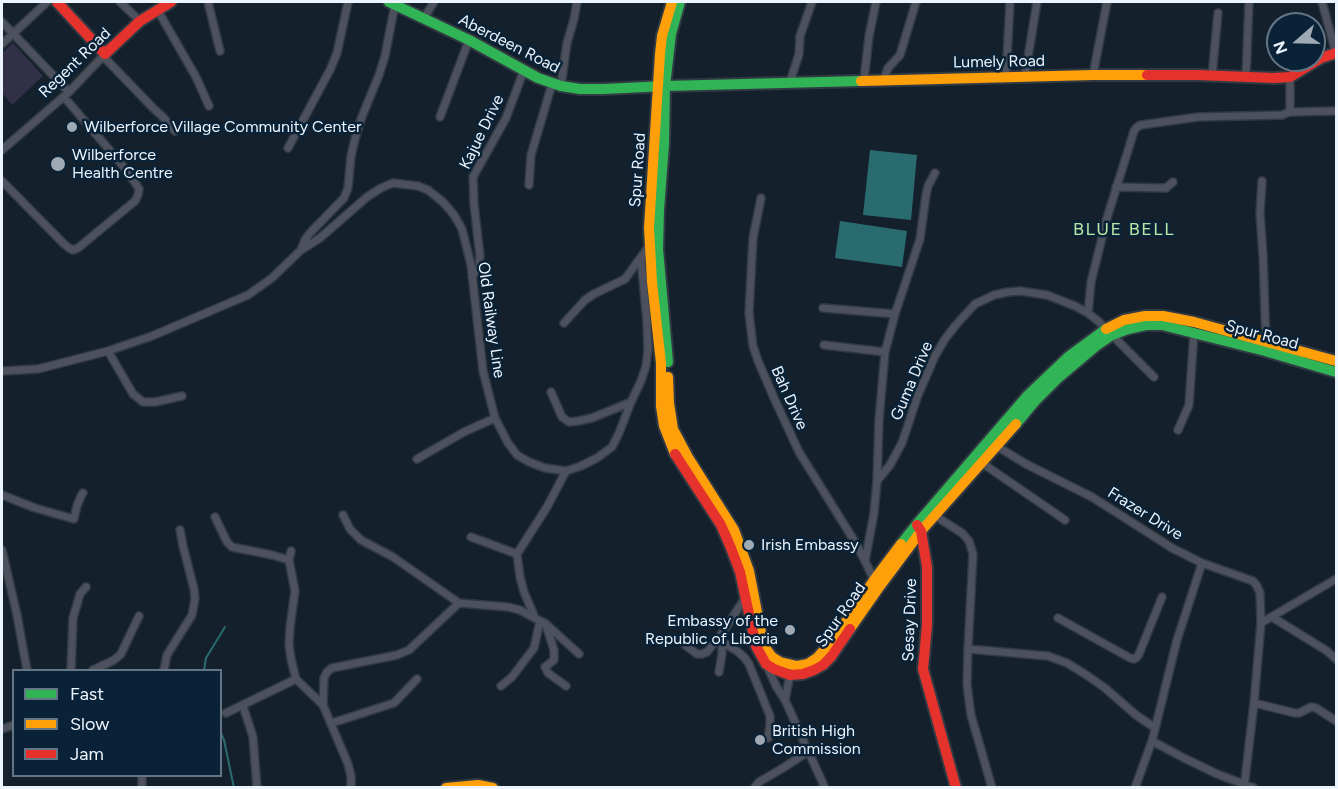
<!DOCTYPE html>
<style>
body{margin:0}
#map{position:relative;width:1338px;height:789px;overflow:hidden;background:#14212c;font-family:Figtree,sans-serif}
canvas{display:block}
.frame{position:absolute;inset:0;border:3px solid #ecf4fd;pointer-events:none}
.legend{position:absolute;left:12px;top:669px;width:210px;height:108px;box-sizing:border-box;background:#0a2237;border:2px solid #647686;margin:0;padding:8px 10px;list-style:none;font-size:18px;color:#ecf4fd}
.legend li{display:flex;align-items:center;gap:12px;height:30px}
.legend b{width:30px;border:2px solid #647686}
.north{position:absolute;left:1266px;top:12px;width:60px;height:60px;box-sizing:border-box;background:#0a2237;border:2px solid #647686;border-radius:50%;rotate:250deg;font-size:16px;font-weight:700;line-height:24px;text-align:center;color:#ecf4fd}
.north::after{content:'';display:block;margin:auto;width:21px;height:27px;background:#a0aab4;clip-path:polygon(50% 0,100% 100%,50% 72%,0 100%)}
</style>
<div id="map">
<canvas width="1338" height="789"></canvas>
<div class="frame"></div>
<ul class="legend">
<li><b style="height:8px;background:#30b455"></b>Fast</li>
<li><b style="height:8px;background:#ff9f0a"></b>Slow</li>
<li><b style="height:8px;background:#e5322d"></b>Jam</li>
</ul>
<div class="north">N</div>
</div>
<script>
const ctx = document.querySelector('canvas').getContext('2d');
ctx.lineJoin = 'round';
function fillPath(path, color) {
  ctx.fillStyle = color;
  ctx.fill(path, 'evenodd');
}
function poly(rows) {
  const path = new Path2D();
  for (const r of rows) {
    path.moveTo(r[0], r[1]);
    for (let i = 2; i < r.length; i += 2) path.lineTo(r[i], r[i + 1]);
  }
  return path;
}
function trace(path, color, width, dash) {
  ctx.strokeStyle = color;
  ctx.lineWidth = width;
  ctx.lineCap = dash ? 'butt' : 'round';
  ctx.setLineDash(dash || []);
  ctx.stroke(path);
}
function write(font, color, halo, rows, align = 'center') {
  ctx.font = font + ' Figtree,sans-serif';
  ctx.lineWidth = 5;
  ctx.setLineDash([]);
  ctx.textBaseline = 'middle';
  ctx.strokeStyle = halo;
  ctx.fillStyle = color;
  for (const [text, x, y, turn = 0] of rows) {
    ctx.save();
    ctx.translate(x, y);
    ctx.rotate((+turn || 0) * Math.PI / 180);
    ctx.textAlign = isNaN(turn) ? turn : align;
    if (halo) ctx.strokeText(text, 0, 0);
    ctx.fillText(text, 0, 0);
    ctx.restore();
  }
}
const green = poly([
 [13,43,43,76,12,105,2,93,2,53]
]);
const water = poly([
 [870,150,917,155,911,220,863,215],
 [840,221,907,231,902,267,835,258]
]);
const stream = poly([
 [204,670,206,658,225,627],
 [220,731,224,740,234,788]
]);
const street = poly([
 [120,2,140,21],
 [208,2,220,51],
 [1322,2,1336,53],
 [157,9,196,77,209,106],
 [424,18,434,2],
 [2,22,69,92],
 [2,44,47,2],
 [103,56,153,108,163,117,175,131],
 [1093,75,1107,2],
 [1006,76,1010,2],
 [1025,76,1037,2],
 [1212,76,1218,13],
 [1246,77,1249,2],
 [884,79,888,68,900,55,916,2],
 [864,80,869,36,876,2],
 [790,82,799,54,800,36,812,2],
 [561,86,567,43,574,19,577,2],
 [1289,112,1336,111],
 [440,117,469,40],
 [288,148,330,70,337,53,348,2],
 [2,150,69,92,105,54],
 [2,181,63,243,69,248,73,250,78,248,135,201,138,195,139,189,136,184,119,161,64,97],
 [1262,181,1260,214,1263,255,1266,343],
 [529,185,531,155,552,84],
 [1116,187,1166,188,1173,182],
 [761,198,753,238,752,256,749,313,753,346,758,361,774,398,799,452,855,542,865,561,874,580,876,582],
 [301,250,305,240,310,233,344,198,348,188,351,156,355,139,361,119,379,75,385,56,395,4],
 [472,277,479,267,480,256,474,204,473,177,506,118,524,70],
 [823,308,895,314],
 [1088,313,1091,282,1107,218,1134,131,1137,127,1141,125,1198,117,1282,115,1287,113,1289,112,1290,108,1290,77],
 [564,323,585,300,594,294,625,279,649,246],
 [824,345,885,352],
 [108,351,133,394,143,402,155,402,182,396],
 [2,371,38,369,108,351,152,336,248,295,272,278,301,250,320,238,367,197,381,188,393,183,418,186,428,190,443,202,454,215,462,229,471,265,483,371,495,418,508,443,517,455,529,462,545,468,566,471,581,466,597,458,612,447,619,433,631,402,641,381,646,366,648,349,647,322,641,259],
 [551,392,562,417,569,422,578,421,592,418,631,402],
 [1178,430,1189,405,1194,332],
 [993,444,1026,464,1092,497,1172,548,1202,563,1253,581,1257,586,1260,593,1261,623,1254,703,1244,788],
 [417,459,464,432,495,418],
 [982,463,1065,520],
 [877,481,890,465,902,443,918,395,935,356,945,339,955,326,975,304,994,295,1008,292,1020,291,1047,295,1075,306,1088,313,1098,321,1154,377],
 [2,495,35,508,74,519,77,506,81,496,83,493],
 [932,514,962,533,969,541,973,554,968,649,967,684,969,700,971,715,992,788],
 [343,515,350,529,361,540,393,557,459,603,508,607,520,610,540,621,545,623,579,654],
 [215,517,227,542,232,547,272,555,289,560],
 [471,537,517,554],
 [2,550,17,615,27,670],
 [291,551,289,560,295,591,290,627,289,644,291,659,296,679,323,705,348,764,351,776,351,788],
 [865,561,874,513,877,481,879,420,885,352,895,314,920,239,926,195,928,186,935,173],
 [1272,617,1327,651,1336,659],
 [535,618,524,592,520,577,517,554,547,507,566,471],
 [1058,618,1130,658,1134,659,1137,657,1139,654,1162,597],
 [1261,623,1336,579],
 [546,625,554,650,554,660,545,667,548,673,566,686],
 [722,642,737,651,744,657,749,664,770,716,770,725,768,738],
 [685,645,697,654,702,654,707,652,723,632,745,598],
 [968,649,1048,656,1067,663,1085,674,1105,688,1136,715,1155,728],
 [767,666,776,686,785,700,825,788],
 [71,670,73,618,80,594,86,587],
 [93,670,114,660,121,654,139,616],
 [164,670,167,655,192,615,195,598,194,589,183,546,180,530],
 [719,672,722,654,722,642,720,639],
 [501,686,512,677,534,648,540,621],
 [785,700,790,675],
 [1254,703,1295,713,1299,713,1311,707,1316,708,1336,721],
 [323,705,324,678,327,672,332,668,397,655,409,650,459,603],
 [243,706,253,737,257,788],
 [226,713,296,679],
 [332,723,394,703,417,679],
 [2,729,14,725],
 [1152,741,1184,758,1217,774,1254,788],
 [142,788,142,776],
 [754,788,759,782,783,768,809,751],
 [1135,788,1152,741,1177,640,1202,563]
]);
const fast = poly([
 [389,2,469,40,538,78,561,86,580,89,604,89,665,86,861,81],
 [668,362,658,249,659,210,664,144,665,86,671,34,680,2],
 [1016,424,1035,401,1057,379,1096,346,1112,335,1128,329,1146,325,1162,325,1265,351,1336,372],
 [901,544,917,524,1028,395,1068,357,1106,329]
]);
const slow = poly([
 [672,2,662,36,660,54,649,228,652,282,661,363,661,406,664,426,675,454],
 [861,81,1093,75,1147,75],
 [1106,329,1124,320,1145,316,1163,316,1194,322,1336,361],
 [668,377,669,403,673,429,689,459,734,530,749,571,762,638,766,649,772,657,780,662,797,666,808,664,817,658,837,635,874,580,901,544],
 [850,629,880,586,921,531,1016,424],
 [446,788,478,785,493,788]
]);
const jam = poly([
 [57,2,105,54,140,21,171,2],
 [1147,75,1197,75,1274,78,1290,77,1321,58,1336,53],
 [675,454,721,525,731,548,740,572,756,646,766,664,774,669,790,675,803,674,814,670,823,665,831,657,850,629],
 [917,525,921,531,927,567,927,625,923,669,956,788]
]);
const markers = [
 [72,127,6,"#a0aab4"],
 [58,164,8,"#a0aab4"],
 [749,545,6,"#a0aab4"],
 [790,630,6,"#a0aab4"],
 [760,740,6,"#a0aab4"]
];
const streetNames = [
 ["Aberdeen Road",509,44,27],
 ["Lumely Road",999,62,-1],
 ["Regent Road",75,63,-44],
 ["Kajue Drive",482,132,-64],
 ["Spur Road",638,170,-86],
 ["Old Railway Line",491,320,82],
 ["Spur Road",1262,335,15],
 ["Guma Drive",912,381,-67],
 ["Bah Drive",789,398,66],
 ["Frazer Drive",1145,514,32],
 ["Spur Road",841,615,-55],
 ["Sesay Drive",910,620,-88]
];
const poiNames = [
 ["Wilberforce Village Community Center",84,127],
 ["Wilberforce",72,155],
 ["Health Centre",72,173],
 ["Irish Embassy",761,545],
 ["Embassy of the",778,621,"right"],
 ["Republic of Liberia",778,639,"right"],
 ["British High",772,731],
 ["Commission",772,749]
];
const neighbourhoodNames = [
 ["BLUE BELL",1124,230]
];
fillPath(green, '#323049');
fillPath(water, '#2a6b70');
trace(stream, '#2a6b70', 2);
trace(street, '#313a43', 10);
trace(fast, '#313a43', 14);
trace(slow, '#313a43', 14);
trace(jam, '#313a43', 14);
trace(street, '#4c515d', 7);
trace(fast, '#30b455', 10);
trace(slow, '#ff9f0a', 10);
trace(jam, '#e5322d', 10);
for (const [x, y, r, color] of markers) {
  const dot = new Path2D();
  dot.arc(x, y, r, 0, 2 * Math.PI);
  ctx.fillStyle = color;
  ctx.fill(dot);
  trace(dot, '#0a2237', 2);
}
write('16px', '#ecf4fd', '#0a2237', streetNames);
write('16px', '#ecf4fd', '#0a2237', poiNames, 'left');
ctx.letterSpacing = '1.5px';
write('18px', '#bbe5a2', '#0a2237', neighbourhoodNames);
ctx.letterSpacing = '0px';
</script>
